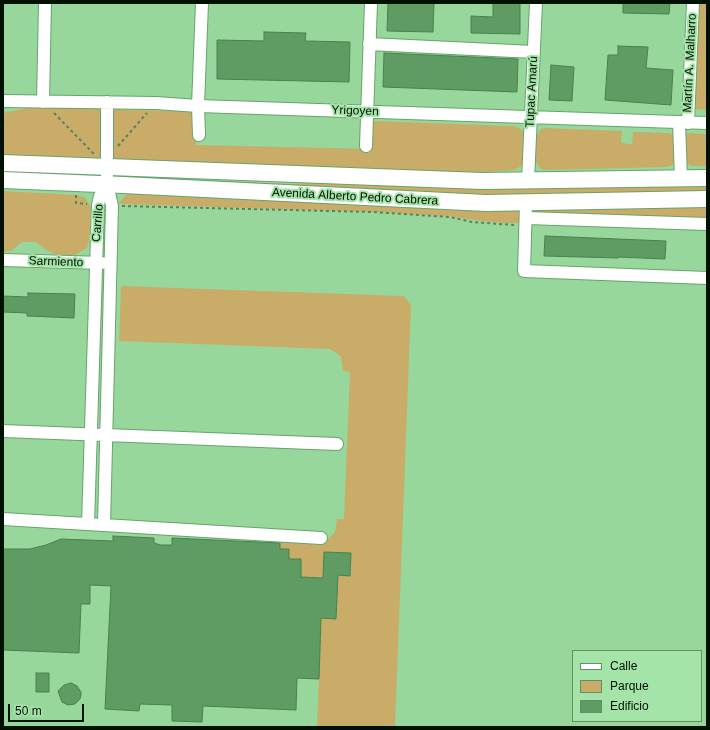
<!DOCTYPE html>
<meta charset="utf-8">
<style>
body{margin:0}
#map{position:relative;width:710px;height:730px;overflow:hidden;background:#97d79b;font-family:Arial,sans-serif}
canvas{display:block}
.frame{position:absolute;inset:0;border:4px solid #001101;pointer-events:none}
.legend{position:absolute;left:572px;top:650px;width:130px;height:72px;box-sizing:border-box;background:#a4e4a8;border:1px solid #629065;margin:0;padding:5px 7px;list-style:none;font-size:12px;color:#001101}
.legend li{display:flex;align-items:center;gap:8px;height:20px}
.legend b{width:20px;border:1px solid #629065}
.scale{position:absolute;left:8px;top:704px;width:76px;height:18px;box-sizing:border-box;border:2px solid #001101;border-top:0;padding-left:5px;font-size:12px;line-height:14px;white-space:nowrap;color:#001101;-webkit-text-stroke:3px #a4e4a8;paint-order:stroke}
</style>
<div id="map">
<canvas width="710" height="730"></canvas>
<div class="frame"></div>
<ul class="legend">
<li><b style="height:5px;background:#fff"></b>Calle</li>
<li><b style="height:11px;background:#caac69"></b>Parque</li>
<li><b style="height:11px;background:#5e9c63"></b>Edificio</li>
</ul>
<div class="scale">50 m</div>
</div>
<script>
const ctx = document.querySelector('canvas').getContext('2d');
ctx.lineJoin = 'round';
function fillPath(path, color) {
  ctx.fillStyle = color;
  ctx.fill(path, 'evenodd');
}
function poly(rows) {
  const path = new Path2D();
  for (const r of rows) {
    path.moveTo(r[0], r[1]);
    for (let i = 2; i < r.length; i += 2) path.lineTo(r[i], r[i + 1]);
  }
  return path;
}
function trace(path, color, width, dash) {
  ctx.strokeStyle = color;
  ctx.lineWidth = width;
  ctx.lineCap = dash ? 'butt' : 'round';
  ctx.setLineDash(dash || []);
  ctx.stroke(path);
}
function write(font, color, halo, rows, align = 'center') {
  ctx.font = font + ' Arial,sans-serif';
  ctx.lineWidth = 4;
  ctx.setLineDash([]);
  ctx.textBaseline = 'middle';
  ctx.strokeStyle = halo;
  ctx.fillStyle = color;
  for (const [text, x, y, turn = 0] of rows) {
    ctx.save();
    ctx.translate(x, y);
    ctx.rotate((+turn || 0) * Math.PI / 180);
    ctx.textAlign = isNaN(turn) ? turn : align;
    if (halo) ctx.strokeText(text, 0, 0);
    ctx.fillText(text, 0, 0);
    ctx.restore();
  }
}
const green = poly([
 [700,3,707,3,707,110,695,109],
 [69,107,133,110,189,111,193,113,195,117,196,145,371,149,372,121,512,126,517,127,522,130,524,134,523,162,521,166,515,170,473,173,13,157,3,155,3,113,27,108],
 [546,128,622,131,621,143,632,144,633,132,669,133,673,135,676,138,675,164,667,167,545,170,541,169,535,161,536,136,541,129],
 [687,133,707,134,707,166,692,166,689,165,686,161,685,135],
 [120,177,292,184,332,181,707,184,707,193,489,196],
 [3,191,78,195,85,198,91,207,89,241,87,248,75,255,57,255,46,250,36,242,22,242,11,251,3,252],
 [132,192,514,209,518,211,521,215,521,223,503,223,482,221,448,216,377,212,118,204,126,195],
 [707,205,707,218,532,213,537,209],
 [121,286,404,296,411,305,395,727,317,727,321,618,336,619,338,575,350,575,350,553,324,552,323,578,301,577,301,559,289,559,289,549,280,549,281,539,327,540,335,532,337,519,344,519,350,372,343,371,341,357,339,355,330,349,119,341]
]);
const building = poly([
 [388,3,434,3,433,32,387,31,388,3],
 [493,3,520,3,520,34,471,33,471,16,493,17,493,3],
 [623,3,670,3,669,14,623,13,623,3],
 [264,32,306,33,305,41,350,42,349,82,217,79,217,40,264,41,264,32],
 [618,46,648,47,646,68,673,70,671,105,605,100,608,55,618,55,618,46],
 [384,53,518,59,517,92,383,87,384,53],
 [551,65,574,67,572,101,549,100,551,65],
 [545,236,666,241,665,259,618,257,618,258,544,256,545,236],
 [28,293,75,294,74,318,27,316,27,313,3,312,3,296,28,297,28,293],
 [113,536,154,538,154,543,161,545,172,545,172,538,280,543,280,549,289,549,289,559,301,559,301,577,323,578,324,552,351,553,350,576,338,575,336,619,321,618,319,679,297,678,296,710,203,706,202,722,172,721,172,705,140,704,139,711,105,709,111,586,90,585,90,604,81,604,79,653,3,650,3,549,30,549,46,545,61,539,113,541,113,536],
 [36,673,49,673,49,692,36,692,36,673],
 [71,683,77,686,81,692,81,695,80,699,75,704,68,705,62,702,58,691,64,685,71,683]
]);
const path = poly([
 [54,113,94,154],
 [118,146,147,113],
 [76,195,76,203,87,204],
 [122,206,372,212,450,217,472,222,514,225]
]);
const minor = poly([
 [369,44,534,52],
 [3,101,156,103,198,106,707,123],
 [43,102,45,3],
 [679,122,681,179],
 [688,123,693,3],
 [199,135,198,106,202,3],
 [366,146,371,3],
 [528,181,536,3],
 [526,203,524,271,707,278],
 [526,218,707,224],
 [3,260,102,263],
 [3,431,337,444],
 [3,519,321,538],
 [88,524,98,205,100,196,107,184],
 [104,525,112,206,107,184,107,102]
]);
const major = poly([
 [3,163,482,181,707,178],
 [3,180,123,185,486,203,707,199]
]);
const streetNames = [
 ["Martín A. Malharro",690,63,-87],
 ["Tupac Amarú",532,92,-87],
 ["Yrigoyen",355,111,2],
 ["Avenida Alberto Pedro Cabrera",355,197,3],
 ["Carrillo",98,223,-85],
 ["Sarmiento",56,262,2]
];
fillPath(green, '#caac69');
fillPath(building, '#5e9c63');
trace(building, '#45834b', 1);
trace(minor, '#66a46b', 14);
trace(major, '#66a46b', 18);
trace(path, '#57835a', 2, [3, 3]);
trace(minor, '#fff', 12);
trace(major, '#fff', 16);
write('12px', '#001101', '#a4e4a8', streetNames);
</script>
